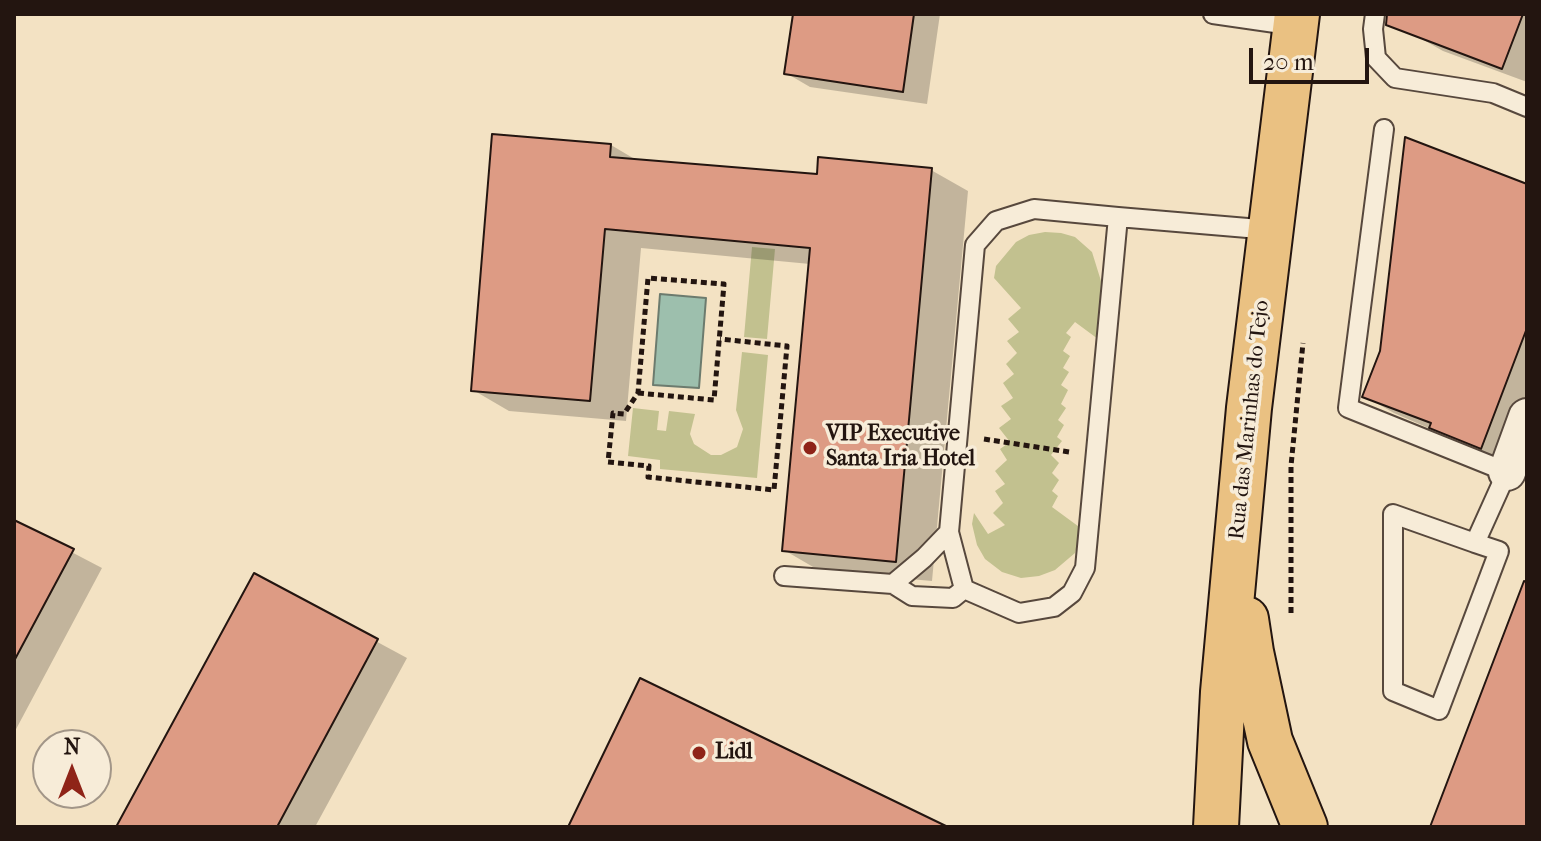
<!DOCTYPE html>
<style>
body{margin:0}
#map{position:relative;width:1541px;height:841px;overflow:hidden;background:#f3e2c3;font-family:"IM FELL French Canon",serif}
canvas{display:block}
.frame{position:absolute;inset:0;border:16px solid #231510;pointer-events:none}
.north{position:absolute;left:32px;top:729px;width:80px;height:80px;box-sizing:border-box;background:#f7ecd8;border:2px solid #a29688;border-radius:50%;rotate:0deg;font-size:22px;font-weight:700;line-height:32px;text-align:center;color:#231510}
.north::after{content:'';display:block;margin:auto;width:28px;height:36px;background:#8f2418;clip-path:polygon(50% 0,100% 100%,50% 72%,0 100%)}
.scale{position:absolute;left:1249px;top:48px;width:120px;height:36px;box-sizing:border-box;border:4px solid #231510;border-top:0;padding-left:10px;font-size:24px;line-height:28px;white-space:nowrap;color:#231510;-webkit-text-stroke:6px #f7ecd8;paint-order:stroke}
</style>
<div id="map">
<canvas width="1541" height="841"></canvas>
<div class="frame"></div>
<div class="north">N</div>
<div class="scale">20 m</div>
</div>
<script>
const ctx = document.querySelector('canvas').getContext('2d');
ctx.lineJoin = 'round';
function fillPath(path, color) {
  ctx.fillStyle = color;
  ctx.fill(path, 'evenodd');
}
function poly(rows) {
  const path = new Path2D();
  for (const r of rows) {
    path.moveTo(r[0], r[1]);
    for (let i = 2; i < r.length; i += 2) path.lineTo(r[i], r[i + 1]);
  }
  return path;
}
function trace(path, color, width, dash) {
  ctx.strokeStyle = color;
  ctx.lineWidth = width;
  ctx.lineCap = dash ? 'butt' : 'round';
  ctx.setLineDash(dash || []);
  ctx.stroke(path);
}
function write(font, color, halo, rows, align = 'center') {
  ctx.font = font + ' "IM FELL French Canon",serif';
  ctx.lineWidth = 7;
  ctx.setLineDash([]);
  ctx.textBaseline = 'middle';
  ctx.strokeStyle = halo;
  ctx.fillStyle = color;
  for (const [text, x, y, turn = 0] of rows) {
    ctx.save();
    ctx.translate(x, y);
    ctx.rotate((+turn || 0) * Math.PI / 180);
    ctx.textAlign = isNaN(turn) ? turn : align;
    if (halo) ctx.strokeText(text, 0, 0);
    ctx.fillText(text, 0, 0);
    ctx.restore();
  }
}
const green = poly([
 [1045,232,1061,233,1075,237,1092,252,1101,281,1098,339,1075,322,1066,333,1071,337,1063,351,1070,356,1063,368,1069,372,1061,385,1068,390,1061,404,1066,408,1058,420,1064,425,1057,437,1062,441,1051,455,1059,463,1052,473,1059,480,1052,491,1058,496,1052,507,1082,529,1075,553,1055,570,1039,576,1021,578,1002,572,985,559,977,545,972,524,974,513,988,534,1005,525,993,513,1003,503,995,491,1005,484,995,471,1007,460,1000,449,1010,442,999,428,1011,419,1001,406,1013,398,1003,383,1014,374,1006,364,1017,353,1007,341,1019,332,1008,319,1021,308,994,278,996,266,1016,242,1029,235],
 [752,247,775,249,767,339,744,337],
 [742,352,768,355,757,478,660,469,660,460,628,456,633,408,659,411,657,430,666,431,669,411,695,414,690,434,694,444,711,455,721,455,737,447,743,429,736,410]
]);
const water = poly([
 [660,294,706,298,699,388,653,385,660,294]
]);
const shadow = poly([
 [795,14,940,14,927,104,810,87,786,73],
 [1421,14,1527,14,1527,82,1443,51,1413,34],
 [611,145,638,161,818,176,931,170,968,191,932,581,820,571,784,550,810,264,641,248,626,421,509,411,473,390],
 [1527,186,1527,422,1511,464,1394,413,1364,396],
 [14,522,102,568,14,733],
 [255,576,407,658,315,827,118,827]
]);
const building = poly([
 [793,14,914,14,903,92,784,74,793,14],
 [1387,14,1523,14,1502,69,1386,25,1387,14],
 [492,134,611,144,610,157,817,174,818,157,932,168,896,562,782,551,810,248,605,229,590,401,471,391,492,134],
 [1405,137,1527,184,1527,328,1481,449,1429,428,1431,423,1362,397,1380,351,1405,137],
 [14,520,74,549,14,661,14,520],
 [254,573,378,639,277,827,116,827,254,573],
 [1524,581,1527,582,1527,827,1430,827,1524,581],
 [640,678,948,827,568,827,640,678]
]);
const path = poly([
 [638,393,714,400,724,284,648,278,638,393,624,414,613,413,608,462,649,466,648,477,774,490,787,346,720,339],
 [908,428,931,431],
 [984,439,1069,452],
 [1291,613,1291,466,1303,343]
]);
const service = poly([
 [1213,14,1296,26],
 [1375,14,1373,29,1376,58,1395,78,1493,93,1527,107],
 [1384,129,1348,408,1507,472,1475,543,1499,551,1439,710,1393,691,1393,514,1475,543],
 [1118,217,1085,568,1072,593,1054,607,1019,613,964,589,949,532,975,245,996,221,1034,209,1118,217,1271,230],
 [784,576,893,584,912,596,953,598,964,589],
 [893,584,924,558,949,532]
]);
const minor = poly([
 [1507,472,1527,417]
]);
const primary = poly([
 [1246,619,1251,652,1270,741,1305,827],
 [1216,827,1223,692,1249,408,1297,14]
]);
const markers = [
 [810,448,8,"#8f2418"],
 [699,753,8,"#8f2418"]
];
const streetNames = [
 ["Rua das Marinhas do Tejo",1250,420,-84]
];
const poiNames = [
 ["VIP Executive",826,435],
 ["Santa Iria Hotel",826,460],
 ["Lidl",715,753]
];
fillPath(green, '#c2c18f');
fillPath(water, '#9dbfad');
trace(water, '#6c7b6e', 2);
fillPath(shadow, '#0003');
fillPath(building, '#dd9b84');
trace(building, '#231510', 2);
trace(service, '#57483d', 22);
trace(minor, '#57483d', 40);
trace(primary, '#231510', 48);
trace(path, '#231510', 5, [6, 4]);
trace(service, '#f7ecd8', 18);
trace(minor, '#f7ecd8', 36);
trace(primary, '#eac182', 44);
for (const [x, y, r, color] of markers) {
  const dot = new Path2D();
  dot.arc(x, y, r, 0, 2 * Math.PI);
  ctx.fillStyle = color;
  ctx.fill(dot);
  trace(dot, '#f7ecd8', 3);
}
write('22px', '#231510', '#f7ecd8', streetNames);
write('bold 22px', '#231510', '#f7ecd8', poiNames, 'left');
</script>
